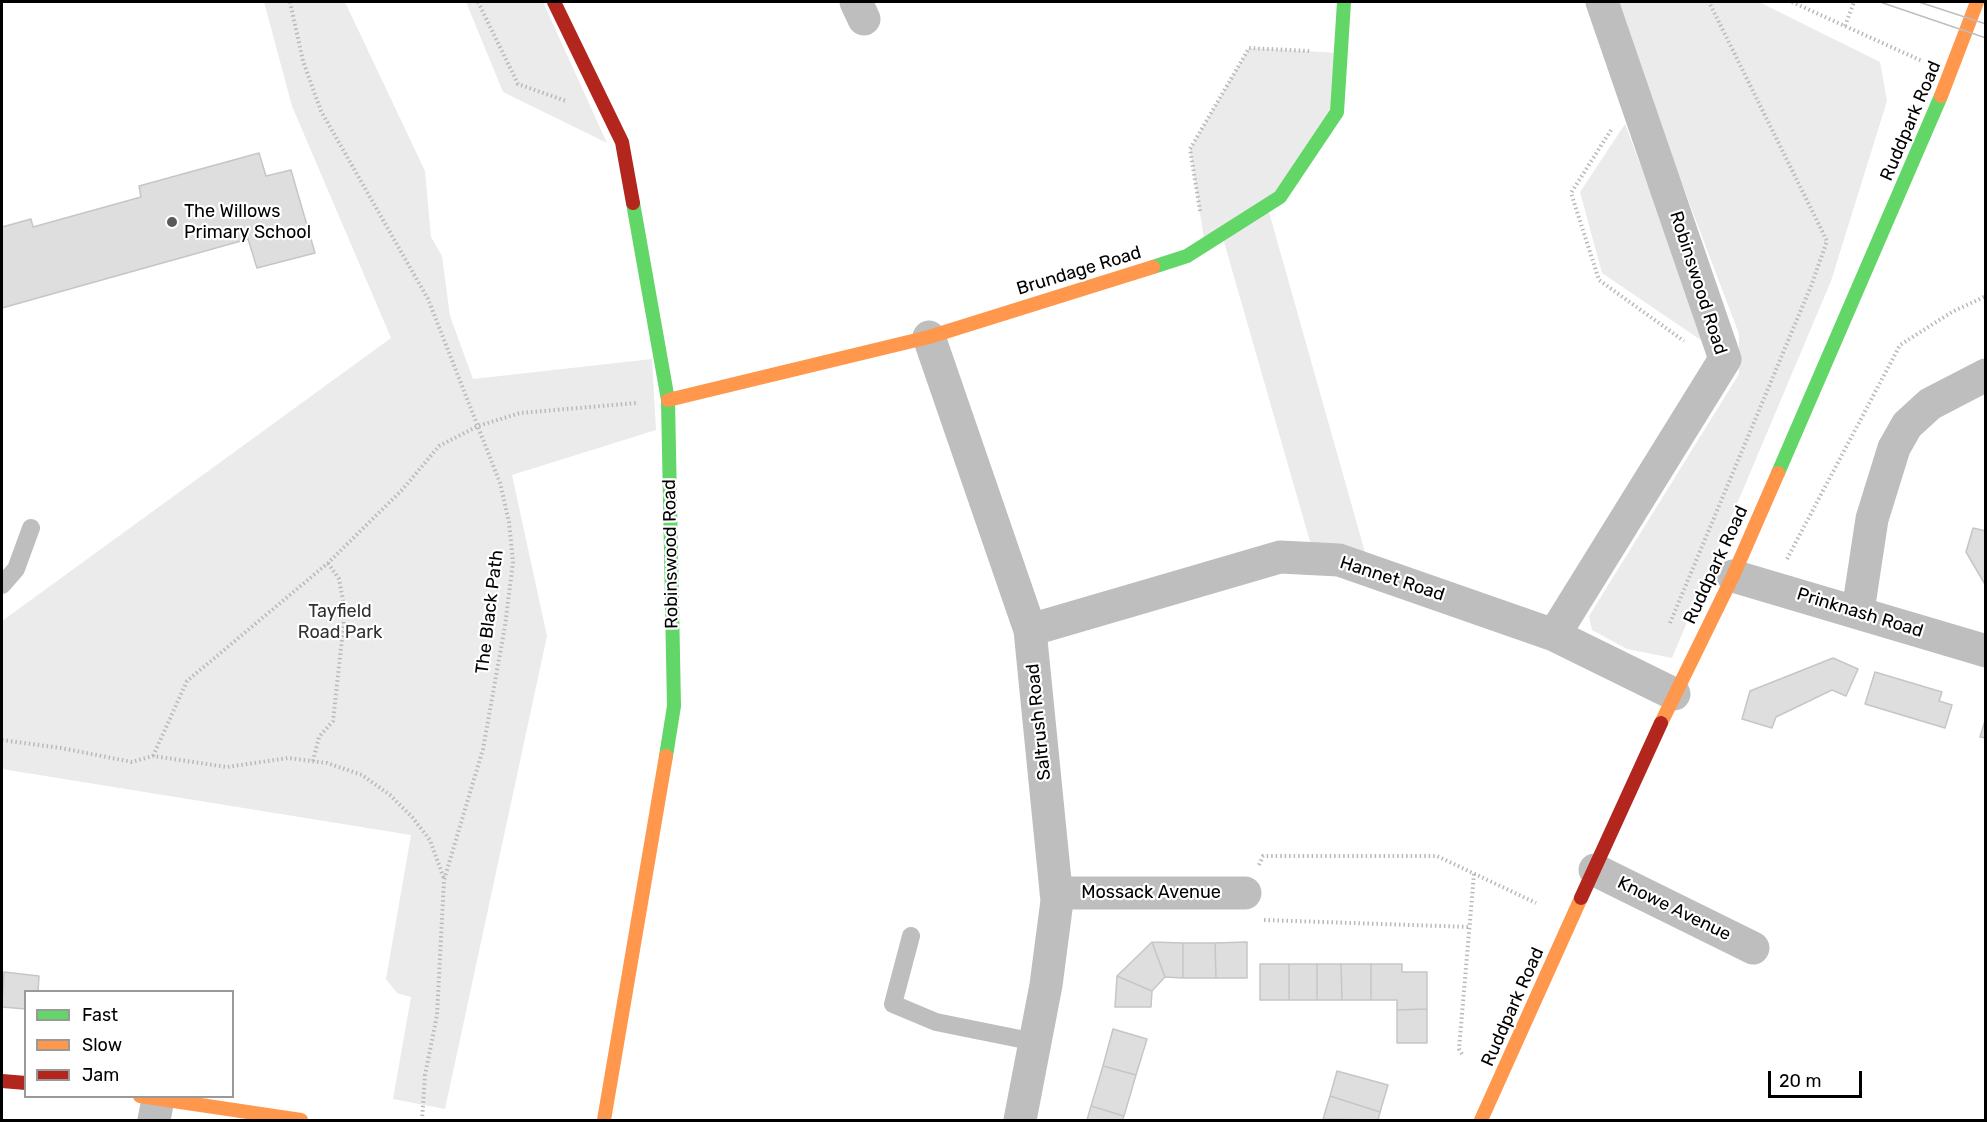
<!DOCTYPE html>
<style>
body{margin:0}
#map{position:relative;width:1987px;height:1122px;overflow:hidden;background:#fff;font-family:Rubik,sans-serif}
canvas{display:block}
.frame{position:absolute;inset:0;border:3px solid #000;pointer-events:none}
.legend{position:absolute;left:24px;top:990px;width:210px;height:108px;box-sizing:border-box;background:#fff;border:2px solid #999;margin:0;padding:8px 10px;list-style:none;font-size:18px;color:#000}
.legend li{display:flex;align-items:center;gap:12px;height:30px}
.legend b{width:30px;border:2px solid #999}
.scale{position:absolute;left:1768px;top:1071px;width:94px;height:27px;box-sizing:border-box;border:3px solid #000;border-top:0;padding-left:8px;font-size:18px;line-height:21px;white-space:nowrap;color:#000;-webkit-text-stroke:4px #fff;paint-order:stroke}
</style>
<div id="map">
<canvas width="1987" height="1122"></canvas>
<div class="frame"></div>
<ul class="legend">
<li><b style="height:8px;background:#63d668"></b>Fast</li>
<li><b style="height:8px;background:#ff974d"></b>Slow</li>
<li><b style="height:8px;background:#b3261e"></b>Jam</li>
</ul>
<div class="scale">20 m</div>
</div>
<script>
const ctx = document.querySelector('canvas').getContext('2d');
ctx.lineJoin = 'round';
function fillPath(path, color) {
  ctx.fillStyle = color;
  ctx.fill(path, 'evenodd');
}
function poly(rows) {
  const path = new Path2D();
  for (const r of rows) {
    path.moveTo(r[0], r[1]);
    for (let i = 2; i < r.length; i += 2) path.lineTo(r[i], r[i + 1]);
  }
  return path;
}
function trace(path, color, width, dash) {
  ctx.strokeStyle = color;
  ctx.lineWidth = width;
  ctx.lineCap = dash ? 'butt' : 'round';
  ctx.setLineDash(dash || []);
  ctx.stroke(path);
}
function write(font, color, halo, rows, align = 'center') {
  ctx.font = font + ' Rubik,sans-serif';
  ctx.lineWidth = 4.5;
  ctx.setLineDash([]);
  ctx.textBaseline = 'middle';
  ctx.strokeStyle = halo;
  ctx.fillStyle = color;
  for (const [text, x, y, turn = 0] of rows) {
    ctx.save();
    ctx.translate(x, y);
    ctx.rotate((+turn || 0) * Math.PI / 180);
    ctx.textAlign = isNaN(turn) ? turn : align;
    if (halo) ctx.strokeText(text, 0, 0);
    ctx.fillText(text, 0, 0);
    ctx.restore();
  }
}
const green = poly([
 [264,2,345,2,425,171,431,237,442,256,450,316,473,379,652,359,656,430,512,475,547,636,445,1109,393,1099,411,997,397,993,386,979,411,835,2,769,2,621,391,338,292,106],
 [466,2,543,2,607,143,503,92],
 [1613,2,1759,2,1880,62,1887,101,1831,281,1672,658,1627,649,1592,630,1589,616,1739,374,1739,334],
 [1249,48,1340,53,1337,112,1267,205,1370,570,1315,559,1222,235,1205,245,1190,149],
 [1625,124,1708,345,1602,273,1580,192]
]);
const building = poly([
 [259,153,266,176,291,170,315,253,257,268,248,239,2,308,2,227,31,219,33,227,141,197,139,186,259,153],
 [1973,528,1986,531,1986,586,1966,552,1973,528],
 [1833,658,1858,669,1846,696,1832,690,1776,717,1772,728,1742,719,1750,691,1833,658],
 [1875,672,1942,692,1939,701,1952,705,1945,728,1865,704,1875,672],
 [1986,717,1986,738,1980,737,1986,717],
 [1152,942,1183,943,1183,978,1165,977,1152,942],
 [1152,942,1165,977,1152,991,1117,976,1152,942],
 [1247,942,1247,978,1216,978,1215,943,1247,942],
 [1183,943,1215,943,1216,978,1183,978,1183,943],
 [1260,964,1289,964,1289,1000,1260,1000,1260,964],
 [1289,964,1317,964,1317,1000,1289,1000,1289,964],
 [1317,964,1341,964,1342,1000,1317,1000,1317,964],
 [1341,964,1371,964,1371,1000,1342,1000,1341,964],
 [1371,964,1402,964,1402,972,1427,972,1427,1009,1397,1010,1397,1000,1371,1000,1371,964],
 [4,972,39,976,38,992,26,992,26,1009,2,1007,4,972],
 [1117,976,1152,991,1151,1007,1115,1007,1117,976],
 [1427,1009,1427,1043,1397,1043,1397,1010,1427,1009],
 [1113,1029,1147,1039,1136,1075,1103,1066,1113,1029],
 [1103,1066,1136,1075,1124,1116,1091,1106,1103,1066],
 [1337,1071,1388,1085,1380,1112,1330,1096,1337,1071],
 [1330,1096,1380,1112,1378,1120,1323,1119,1330,1096],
 [1091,1106,1124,1116,1122,1120,1087,1120,1091,1106]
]);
const path = poly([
 [290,2,303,61,321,111,428,299,500,483,509,522,513,562,505,626,483,749,444,880,437,1015,425,1075,422,1120],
 [478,2,518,84,566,101],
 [1792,2,1922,61],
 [1845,26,1854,2],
 [1611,130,1571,193,1599,280,1684,341],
 [1200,211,1190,149,1249,48,1310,51],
 [1787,559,1900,345,1952,312,1986,296],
 [1670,623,1811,286,1827,241,1709,2],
 [2,740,61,748,132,762,153,756,227,767,288,758,327,763,362,775,390,795,412,817,430,840,444,879],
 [153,756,187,681,328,563,403,489,439,446,478,426,520,413,636,403],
 [313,761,319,737,333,721,345,611,339,579,328,563],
 [1259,865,1263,856,1437,856,1536,903],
 [1264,920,1470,927],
 [1462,1054,1459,1049,1474,874]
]);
const lane = poly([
 [2,585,16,569,31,528],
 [911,936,893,1004,936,1022,1035,1042]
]);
const street = poly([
 [856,2,864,19],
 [929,337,1030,630,1057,901,1046,985,1020,1120],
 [1733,576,1986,651],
 [1858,611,1872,519,1894,448,1907,425,1930,404,1986,375],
 [1030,630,1280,557,1339,560,1554,635,1674,694],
 [1554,635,1725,359,1602,2],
 [1595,870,1753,948],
 [1056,893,1245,893],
 [154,1120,158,1099]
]);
const fast = poly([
 [633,203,668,400,674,706,666,756],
 [1153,267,1187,256,1280,197,1337,112,1344,2],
 [1778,473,1941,96]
]);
const slow = poly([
 [1941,96,1977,2],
 [668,400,929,337,1153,267],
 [1661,723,1733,576,1778,473],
 [140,1096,301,1120],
 [604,1120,666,756],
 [1481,1120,1581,898]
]);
const jam = poly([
 [554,2,622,142,633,203],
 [1581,898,1661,723],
 [2,1081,26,1083]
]);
const tram = poly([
 [1880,2,1986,38],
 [1919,2,1986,24]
]);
const markers = [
 [172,222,6,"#595959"]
];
const streetNames = [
 ["Ruddpark Road",1911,121,-67],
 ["Brundage Road",1079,271,-17],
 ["Robinswood Road",1698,283,72],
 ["Robinswood Road",671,554,-91],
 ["Ruddpark Road",1716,565,-65],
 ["Hannet Road",1392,579,18],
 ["The Black Path",490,612,-83],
 ["Prinknash Road",1860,613,17],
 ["Saltrush Road",1039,722,-96],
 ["Mossack Avenue",1151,893],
 ["Knowe Avenue",1674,909,26],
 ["Ruddpark Road",1513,1007,-66]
];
const poiNames = [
 ["The Willows",184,212],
 ["Primary School",184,233]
];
const parkNames = [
 ["Tayfield",340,612],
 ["Road Park",340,633]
];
fillPath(green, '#ebebeb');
fillPath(building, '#dedede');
trace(building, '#c6c6c6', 1.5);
trace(path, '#b9b9b9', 4, [1.5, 3]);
trace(lane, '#bebebe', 18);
trace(street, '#bebebe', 33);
trace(fast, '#63d668', 14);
trace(slow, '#ff974d', 14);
trace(jam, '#b3261e', 14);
trace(tram, '#bebebe', 1.5);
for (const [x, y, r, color] of markers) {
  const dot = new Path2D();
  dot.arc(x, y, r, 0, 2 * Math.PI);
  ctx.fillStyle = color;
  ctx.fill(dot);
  trace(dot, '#fff', 2);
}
write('18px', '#000', '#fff', streetNames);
write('18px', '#000', '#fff', poiNames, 'left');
write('18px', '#313131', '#fff', parkNames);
</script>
